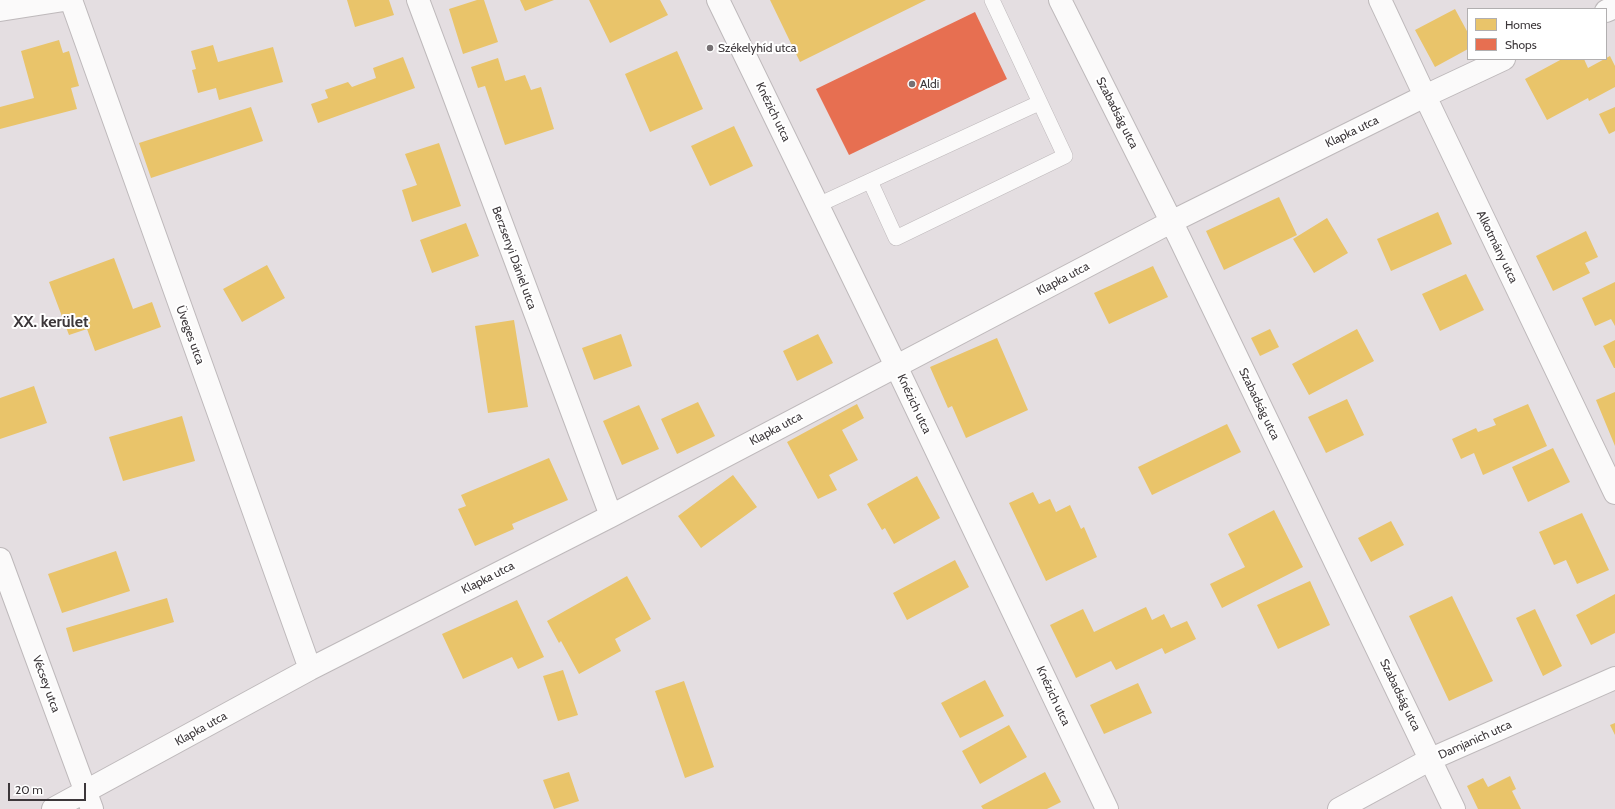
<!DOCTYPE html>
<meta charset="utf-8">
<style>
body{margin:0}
#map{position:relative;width:1615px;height:809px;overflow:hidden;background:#e4dee1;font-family:Cabin,sans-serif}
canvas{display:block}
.legend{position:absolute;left:1467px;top:8px;width:140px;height:52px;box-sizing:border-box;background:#fff;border:1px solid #b1afb0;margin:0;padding:5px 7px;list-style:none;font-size:12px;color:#3c373a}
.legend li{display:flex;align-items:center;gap:8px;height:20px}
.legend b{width:20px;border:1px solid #b1afb0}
.scale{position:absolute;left:8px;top:783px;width:78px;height:18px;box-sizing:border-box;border:2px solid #3c373a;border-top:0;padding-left:5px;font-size:12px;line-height:14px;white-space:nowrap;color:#3c373a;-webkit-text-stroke:3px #fff;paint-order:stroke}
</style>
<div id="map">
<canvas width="1615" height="809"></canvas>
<ul class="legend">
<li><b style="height:11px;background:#e9c46a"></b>Homes</li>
<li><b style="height:11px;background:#e76f51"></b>Shops</li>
</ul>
<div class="scale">20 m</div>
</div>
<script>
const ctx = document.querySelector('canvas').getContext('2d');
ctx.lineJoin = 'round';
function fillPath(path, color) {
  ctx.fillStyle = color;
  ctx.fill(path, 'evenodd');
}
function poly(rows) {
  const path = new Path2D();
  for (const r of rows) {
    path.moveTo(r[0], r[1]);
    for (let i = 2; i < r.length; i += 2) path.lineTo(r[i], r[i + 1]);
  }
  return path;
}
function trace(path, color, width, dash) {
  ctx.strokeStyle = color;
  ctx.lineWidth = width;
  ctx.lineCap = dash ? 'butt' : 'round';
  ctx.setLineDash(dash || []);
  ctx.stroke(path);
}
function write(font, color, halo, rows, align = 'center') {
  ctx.font = font + ' Cabin,sans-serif';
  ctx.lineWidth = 4;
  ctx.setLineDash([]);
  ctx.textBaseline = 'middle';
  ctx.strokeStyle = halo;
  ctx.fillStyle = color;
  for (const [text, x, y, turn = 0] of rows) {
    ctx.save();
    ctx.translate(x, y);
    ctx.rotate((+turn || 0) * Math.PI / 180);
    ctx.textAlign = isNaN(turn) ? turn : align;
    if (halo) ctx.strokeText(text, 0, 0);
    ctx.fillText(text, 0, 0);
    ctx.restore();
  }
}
const homes = poly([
 [347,0,389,0,394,15,355,27],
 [477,0,484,0,498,42,463,54,449,9],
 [520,0,554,0,525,11],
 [589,0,660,0,668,15,610,43],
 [770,0,926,0,800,62],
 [1455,9,1468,33,1468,49,1435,67,1415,30],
 [59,40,63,53,69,51,79,86,71,88,77,109,0,129,0,107,34,98,21,51],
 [213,45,218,62,273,47,283,82,219,100,216,88,198,93,192,70,196,69,191,51],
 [677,51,703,109,650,132,625,74],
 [1610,56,1615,66,1615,87,1589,101,1588,98,1547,120,1525,79,1562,59,1584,59,1588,68],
 [403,57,415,88,318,123,311,104,328,98,325,90,348,82,352,87,376,78,373,68],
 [498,58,505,81,525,75,531,90,541,87,554,129,505,145,485,86,478,88,471,67],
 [251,107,263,141,151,178,139,143],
 [1615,107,1615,131,1609,134,1599,114],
 [734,126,753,166,710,186,691,146],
 [439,143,461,206,412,222,402,190,417,185,405,154],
 [1279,197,1297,235,1224,270,1206,231],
 [1438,212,1452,244,1391,271,1377,239],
 [1327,218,1348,253,1314,273,1293,239],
 [466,223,479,256,432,273,420,240],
 [1586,231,1598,257,1585,263,1590,273,1553,291,1536,256],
 [114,258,133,309,152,302,161,327,95,351,87,329,69,335,49,282],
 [267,265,285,298,242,322,223,289],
 [1153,266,1168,297,1109,324,1094,293],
 [1466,274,1484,310,1440,331,1422,294],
 [1615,282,1615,326,1611,319,1595,326,1582,298],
 [514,320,528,407,488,413,475,326],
 [1270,329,1279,347,1260,356,1251,338],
 [1357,329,1374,361,1309,395,1292,364],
 [621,334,632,366,594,380,582,348],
 [818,334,833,363,797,381,783,351],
 [997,338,1028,410,966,438,952,406,948,408,930,367],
 [1615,340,1615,368,1614,368,1603,346],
 [34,386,47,423,0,439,0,398],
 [1615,392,1615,446,1596,400],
 [1347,399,1364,435,1326,453,1308,417],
 [698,402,715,436,677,454,661,419],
 [857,404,864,418,842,430,858,460,829,475,837,490,818,499,787,442],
 [1528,404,1547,446,1483,475,1474,453,1461,459,1452,439,1476,428,1478,432,1496,425,1493,419],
 [639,405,659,449,622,465,603,421],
 [182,416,195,461,123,481,109,437],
 [1227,424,1241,452,1152,495,1138,467],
 [1553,448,1570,482,1528,502,1512,467],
 [549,458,568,500,512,524,514,529,475,546,458,509,466,506,461,495],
 [733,475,757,507,701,548,678,516],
 [917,476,940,518,894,544,885,528,882,530,867,504],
 [1033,492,1039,504,1050,499,1056,512,1070,505,1081,529,1084,527,1097,557,1046,581,1009,503],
 [1274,510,1303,567,1222,608,1210,584,1245,567,1228,534],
 [1582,513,1609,570,1577,584,1566,560,1554,565,1539,532],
 [1391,521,1404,545,1371,562,1358,538],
 [116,551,130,591,62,613,48,574],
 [955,560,969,587,907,620,893,593],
 [627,576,651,619,615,639,621,651,579,674,561,641,559,643,547,621],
 [1310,581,1330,625,1278,649,1257,605],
 [1615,594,1615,633,1591,645,1576,615],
 [1452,596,1493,681,1449,701,1409,616],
 [167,598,174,622,73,652,66,628],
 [517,600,544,657,518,669,512,657,463,679,442,634],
 [1146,607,1152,620,1164,614,1171,628,1187,621,1196,639,1165,654,1162,648,1116,670,1111,661,1076,678,1050,625,1083,609,1094,632],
 [1535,609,1562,666,1543,676,1516,618],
 [563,670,578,715,558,721,543,676],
 [985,680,1004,716,960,738,941,703],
 [684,681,714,767,685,778,655,691],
 [1138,683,1152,713,1104,734,1090,705],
 [1615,723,1615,735,1610,725],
 [1009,725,1027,757,980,784,962,751],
 [569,772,579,801,554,809,543,780],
 [1045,772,1061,802,1047,809,983,809,981,806],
 [1510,776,1516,789,1512,791,1521,809,1478,809,1467,786,1483,778,1488,787]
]);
const shops = poly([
 [975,12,1007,79,849,155,816,89]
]);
const service = poly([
 [870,181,896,238,1065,156,992,0],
 [818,205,1039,103]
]);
const minor = poly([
 [71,0,310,669],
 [418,0,611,516],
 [1060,0,1179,237,1454,809],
 [1380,0,1425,96,1615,493],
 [0,10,64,0],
 [1606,11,1615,7],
 [0,559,92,809],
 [53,809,310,669,611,516,1171,222,1425,96,1504,59],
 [1339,809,1431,759,1615,678]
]);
const tertiary = poly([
 [718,0,896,366,1107,809]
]);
const markers = [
 [710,48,4,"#777174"],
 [912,84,4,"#777174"]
];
const poiNames = [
 ["Székelyhíd utca",718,48],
 ["Aldi",920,84]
];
const streetNames = [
 ["Knézich utca",773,112,64],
 ["Szabadság utca",1117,113,63],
 ["Klapka utca",1352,132,-26],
 ["Alkotmány utca",1497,247,64],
 ["Berzsenyi Dániel utca",514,258,70],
 ["Klapka utca",1063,279,-28],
 ["Üveges utca",190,335,70],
 ["Knézich utca",914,404,65],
 ["Szabadság utca",1259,404,64],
 ["Klapka utca",776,429,-28],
 ["Klapka utca",488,578,-27],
 ["Vécsey utca",46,684,70],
 ["Szabadság utca",1400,695,64],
 ["Knézich utca",1053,696,65],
 ["Klapka utca",201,729,-29],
 ["Damjanich utca",1475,740,-24]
];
const districtNames = [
 ["XX. kerület",51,322]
];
fillPath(homes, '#e9c46a');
fillPath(shops, '#e76f51');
trace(service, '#beb9bb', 16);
trace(minor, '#beb9bb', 24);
trace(tertiary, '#beb9bb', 24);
trace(service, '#fbfafa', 15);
trace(minor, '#fbfafa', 22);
trace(tertiary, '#fbfafa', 22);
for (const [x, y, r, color] of markers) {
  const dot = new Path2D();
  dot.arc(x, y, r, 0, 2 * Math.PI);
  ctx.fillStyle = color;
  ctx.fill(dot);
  trace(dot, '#fff', 1.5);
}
write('12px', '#3c373a', '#fff', poiNames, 'left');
write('12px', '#3c373a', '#fff', streetNames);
write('bold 16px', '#3c373a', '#fff', districtNames);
</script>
